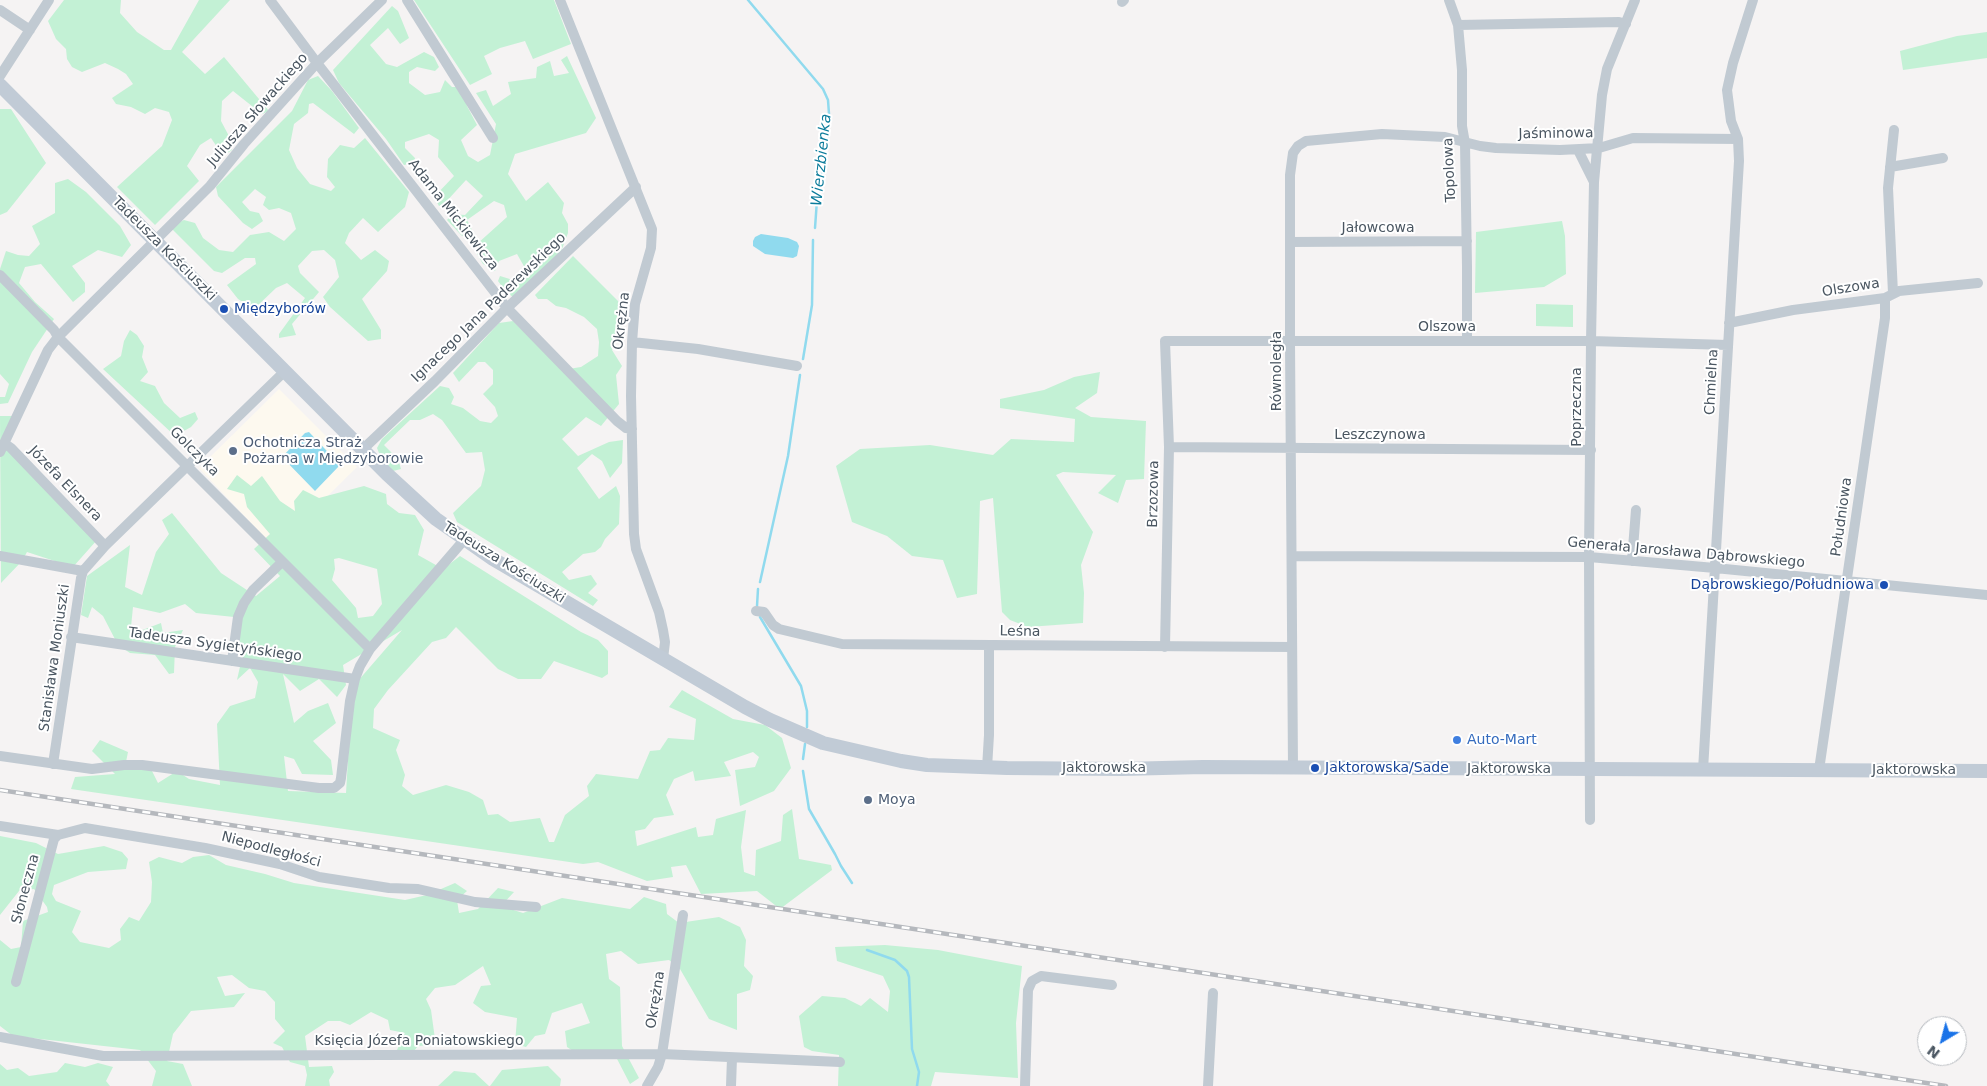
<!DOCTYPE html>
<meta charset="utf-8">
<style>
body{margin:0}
#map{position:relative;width:1987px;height:1086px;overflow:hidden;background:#f5f3f3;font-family:"DejaVu Sans",sans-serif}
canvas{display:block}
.north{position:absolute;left:1917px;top:1016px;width:50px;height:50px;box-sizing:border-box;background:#fff;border:1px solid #b7bbc0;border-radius:50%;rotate:217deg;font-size:14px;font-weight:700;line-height:20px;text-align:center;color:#4a5661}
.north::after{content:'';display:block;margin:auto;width:18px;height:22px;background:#1a73e8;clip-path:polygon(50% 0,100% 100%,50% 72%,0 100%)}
</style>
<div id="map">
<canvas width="1987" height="1086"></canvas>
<div class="north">N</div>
</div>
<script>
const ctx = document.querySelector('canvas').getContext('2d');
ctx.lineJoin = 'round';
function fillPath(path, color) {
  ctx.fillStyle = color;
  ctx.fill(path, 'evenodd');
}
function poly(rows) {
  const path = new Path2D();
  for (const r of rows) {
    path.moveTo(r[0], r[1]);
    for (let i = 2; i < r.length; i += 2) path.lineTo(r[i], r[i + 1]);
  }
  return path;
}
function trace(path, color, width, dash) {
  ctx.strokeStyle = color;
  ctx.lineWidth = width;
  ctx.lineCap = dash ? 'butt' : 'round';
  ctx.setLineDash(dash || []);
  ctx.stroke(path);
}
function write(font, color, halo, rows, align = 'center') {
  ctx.font = font + ' "DejaVu Sans",sans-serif';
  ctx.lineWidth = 4;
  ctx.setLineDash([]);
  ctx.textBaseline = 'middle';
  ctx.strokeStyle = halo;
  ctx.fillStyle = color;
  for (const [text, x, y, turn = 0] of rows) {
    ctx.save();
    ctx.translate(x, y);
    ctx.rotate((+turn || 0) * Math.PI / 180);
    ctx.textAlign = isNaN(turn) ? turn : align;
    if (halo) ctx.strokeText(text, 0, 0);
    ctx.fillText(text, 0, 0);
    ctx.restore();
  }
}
const commercial = poly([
 [279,389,357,467,275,548,199,468]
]);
const green = poly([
 [64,0,121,0,120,13,137,32,164,50,171,50,199,0,230,0,182,52,205,74,224,57,269,111,262,114,233,91,222,101,221,121,230,138,232,150,223,156,211,138,200,145,187,166,199,181,155,225,117,187,162,146,172,120,169,112,155,108,145,114,131,107,116,104,112,98,133,84,126,74,118,69,105,63,82,72,72,67,67,59,66,49,56,39,48,21],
 [414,0,554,0,571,44,533,59,525,41,500,48,484,56,492,74,470,85],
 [392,6,398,11,409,38,400,44,388,28,370,45,386,64,397,67,424,52,434,57,439,67,435,71,417,67,409,72,409,83,425,95,440,92,445,80,452,87,464,87,467,106,477,125,461,140,468,156,478,162,490,155,496,124,476,93,486,90,493,106,511,94,508,82,536,78,537,67,550,61,554,76,569,73,561,60,567,56,596,118,586,133,515,154,508,174,526,201,548,182,564,203,562,213,568,224,568,233,557,262,516,299,506,292,498,281,500,276,513,280,525,268,517,254,499,261,495,271,483,264,477,254,477,244,507,217,504,205,494,201,467,220,472,230,462,236,447,220,452,214,465,215,483,196,466,180,444,204,439,206,434,197,454,176,438,157,439,140,429,134,405,142,405,148,415,158,414,163,404,165,386,139,339,83,333,70],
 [1987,32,1987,58,1903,70,1900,51,1957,36],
 [318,76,332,91,359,128,354,134,313,103,309,104,308,113,294,124,289,150,297,168,310,184,331,191,335,187,327,177,328,159,340,145,354,148,365,138,409,192,405,207,378,232,363,218,349,233,345,243,361,260,375,250,389,261,387,271,362,299,381,330,381,339,368,341,330,307,323,297,339,277,335,260,324,250,312,251,298,266,300,273,319,292,292,324,296,335,279,338,279,334,305,298,287,283,276,288,254,309,238,299,227,285,256,264,255,258,245,258,222,273,214,271,172,229,177,223,184,220,195,223,203,238,219,250,233,252,250,235,269,232,284,241,296,229,291,213,279,208,269,210,263,205,266,197,255,189,242,202,250,211,259,213,263,221,252,229,243,223,218,196,216,187,292,111,308,80],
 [0,109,11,109,46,163,7,212,0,215],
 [68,179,86,192,120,226,131,245,122,257,98,250,72,266,85,283,85,292,73,302,41,264,25,267,19,283,35,302,54,319,32,352,8,403,0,404,0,397,5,397,9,384,0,374,0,269,6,251,18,255,29,256,40,244,32,226,55,213,55,183],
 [1562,221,1565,236,1566,274,1544,287,1475,293,1476,232],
 [573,256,622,305,629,310,612,350,622,366,616,375,619,404,601,426,586,417,562,439,578,456,609,442,623,440,622,463,610,478,602,461,592,454,577,468,599,499,616,486,620,496,619,524,605,539,601,547,595,552,583,554,562,572,569,580,591,575,597,584,588,593,598,600,593,606,457,522,453,513,481,486,485,470,482,452,466,453,442,420,433,414,420,420,410,420,384,445,398,459,401,469,393,471,381,458,377,448,382,439,440,386,449,388,454,397,451,404,463,408,480,421,491,423,498,416,495,407,483,394,493,384,493,370,485,362,478,362,459,382,453,373,499,323,513,321,562,370,581,367,598,356,599,342,597,329,584,317,566,308,556,306,547,299,538,299,535,295],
 [1536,304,1573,305,1573,327,1536,326],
 [130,330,137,335,144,346,142,357,148,372,140,381,155,386,164,403,180,418,195,412,198,419,191,427,175,436,103,369,121,356,124,341],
 [1100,372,1097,393,1075,408,1091,417,1146,421,1144,479,1126,480,1118,503,1098,493,1116,475,1063,472,1056,475,1093,532,1081,565,1084,593,1083,623,1028,627,1010,620,1002,612,993,498,980,501,977,594,957,598,943,560,912,556,887,536,852,522,836,466,860,449,930,445,993,455,1011,439,1074,442,1075,419,1000,408,1000,399,1044,390,1074,377],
 [0,416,15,416,7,445,97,540,73,567,27,552,22,561,1,583],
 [237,475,251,486,262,476,280,501,295,511,294,501,303,490,319,498,364,486,386,494,387,504,399,513,415,515,424,530,418,555,443,569,460,556,581,632,598,640,608,651,608,674,602,678,554,661,541,679,518,679,498,669,456,627,446,638,432,642,388,690,374,709,373,728,400,740,396,750,405,775,402,786,413,795,446,785,469,792,483,800,488,815,498,814,510,822,540,818,549,842,554,842,565,815,589,796,587,786,596,774,638,779,650,751,660,750,668,738,694,740,696,719,669,707,682,690,733,719,765,725,782,738,791,768,774,791,740,806,735,770,755,767,759,757,753,752,724,762,731,776,695,781,693,771,674,779,666,795,674,815,654,818,645,829,635,831,637,846,696,827,698,837,713,835,716,819,746,810,741,847,744,872,755,876,756,850,781,841,783,815,792,809,799,859,831,865,832,870,780,909,757,891,701,894,686,865,671,867,673,877,647,881,598,862,583,864,71,789,75,777,115,774,92,751,100,740,128,752,125,767,151,769,158,783,177,771,189,779,220,785,217,724,230,706,255,698,258,682,250,668,237,680,243,653,234,628,234,617,196,613,185,604,160,613,133,607,131,627,137,632,161,623,163,633,183,630,175,647,174,673,169,674,155,655,130,653,118,645,103,616,92,607,88,618,81,615,87,576,130,545,125,587,142,595,156,552,169,534,162,520,172,513,221,573,256,596,280,576,254,549,270,534,247,507,244,494,227,489],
 [339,558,377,569,382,604,373,616,358,618,356,608,332,580,335,569,334,559],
 [402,630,357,682,349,742,346,793,288,791,284,756,294,759,302,774,333,775,331,760,313,741,336,723,328,703,308,711,294,723,283,674,300,691,319,679,337,697,346,685,343,665],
 [0,836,36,843,58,854,104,846,122,852,128,859,126,869,88,872,54,885,52,894,56,901,81,911,72,932,80,942,109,948,121,940,120,929,129,917,139,921,151,902,152,882,149,862,159,857,182,863,193,857,209,855,226,865,265,874,294,883,405,900,427,895,455,883,467,891,457,900,459,913,478,909,498,888,514,892,501,906,523,913,562,898,630,909,644,897,666,904,667,914,679,923,719,917,740,927,746,940,744,966,753,976,750,990,737,994,737,1030,709,1019,680,969,669,960,638,964,621,951,606,954,609,979,620,987,622,1046,639,1078,630,1084,615,1055,579,1055,567,1047,565,1031,590,1023,582,1003,552,1013,545,1034,535,1036,526,1047,515,1044,517,1018,485,1012,473,1003,481,986,491,985,483,966,455,985,435,988,426,999,431,1010,435,1039,432,1045,418,1046,414,1051,397,1050,405,1033,390,1030,388,1020,371,1012,350,1025,340,1021,328,1021,305,1036,309,1067,332,1066,334,1072,329,1080,330,1086,305,1086,307,1075,305,1066,290,1062,282,1047,273,1043,285,1031,275,1019,275,1002,265,991,249,988,232,975,217,977,225,996,245,993,234,1007,191,1011,173,1034,167,1061,183,1064,192,1086,152,1086,156,1071,140,1050,13,1036,0,1026,0,940,11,949,21,947,23,921,48,912,47,907,34,889,19,891,0,915],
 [885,945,938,950,1022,966,1016,1023,1018,1078,935,1072,931,1086,838,1086,839,1055,812,1051,804,1047,799,1016,822,996,845,998,861,1006,870,998,888,1012,890,991,883,976,837,961,835,947],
 [65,1063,85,1067,98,1063,113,1067,106,1081,110,1086,0,1086,0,1064,7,1070,18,1068,29,1076,57,1072],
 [548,1066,561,1079,560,1086,490,1086,502,1070],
 [454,1071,475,1073,489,1086,438,1086]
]);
const water = poly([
 [761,234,788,238,797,242,799,246,797,256,793,258,765,254,753,246,753,241,755,237],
 [309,432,340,465,315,491,282,457,305,433]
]);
const stream = poly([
 [748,0,823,89,828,100,829,114,827,140,822,175,817,200,815,228],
 [803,359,812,305,813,240],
 [760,582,788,456,800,375],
 [757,606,758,589],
 [760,617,801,686,807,711,807,727],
 [803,759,805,744],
 [803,771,809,809,835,854,841,866,852,883],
 [867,950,895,960,907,971,909,977,912,1049,919,1072,917,1086]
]);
const street = poly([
 [270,0,317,63,507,308,617,421,626,428,632,429],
 [407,0,493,138],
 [560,0,652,229,651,248,635,304,632,342,631,396,634,534,636,549,659,612,663,630,665,642,663,659],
 [1449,0,1458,25,1462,70,1462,126,1465,143,1467,267,1467,341],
 [1122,2,1124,0],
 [0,10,30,30],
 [1458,25,1619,22,1626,24],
 [0,76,49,0],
 [1578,150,1594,182],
 [1890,167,1943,158],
 [1290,242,1467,241],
 [0,275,54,330,58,337,370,649],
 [1893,293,1888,188,1894,130],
 [1729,323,1793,310,1885,298,1899,291,1978,283],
 [632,342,698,349,797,366],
 [4,443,11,448,105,546],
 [1169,447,1591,450],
 [362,450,435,381,507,308,636,187],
 [0,452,48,350,58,337,210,186,244,144,317,63,382,0],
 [0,556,83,571],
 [1292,556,1589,557,1715,568,1987,595],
 [1632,561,1636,510],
 [756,611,764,612,773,625,779,629,842,644,1292,647],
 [71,637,355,679],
 [1165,647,1169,447,1165,341,1591,341,1728,345],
 [232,661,238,617,244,603,253,590,282,562],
 [0,756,92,769,124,765,142,765,319,788,334,788,340,783,341,778,350,701,355,679,360,666,370,649,464,540],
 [53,764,81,578,83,571,105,546,285,371],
 [987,768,989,735,989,645],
 [1293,768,1290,342,1290,175,1293,153,1298,146,1306,141,1382,134,1445,137,1480,146,1496,148,1560,150,1599,148,1633,138,1738,139],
 [1703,770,1739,161,1738,139,1731,121,1727,90,1733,63,1753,0],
 [1819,770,1885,318,1885,298],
 [1590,820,1589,557,1591,341,1594,182,1602,95,1607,69,1635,0],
 [0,826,58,835,85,828,205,848,280,864,319,877,389,888,418,889,475,902,536,907],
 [16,982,54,839,58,835],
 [0,1037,103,1056,662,1054,840,1062],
 [647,1086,658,1067,662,1054,683,915],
 [731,1086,732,1058],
 [1025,1086,1028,990,1032,981,1041,976,1112,985],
 [1208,1086,1213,993]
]);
const secondary = poly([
 [0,85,387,474,436,519,493,559,745,707,770,720,823,743,901,761,927,765,1007,768,1122,769,1203,767,1987,771]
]);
const rail = poly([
 [0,790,1946,1086]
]);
const markers = [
 [224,309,5,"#1a4fb4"],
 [233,451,5,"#5c6f8a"],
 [1884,585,5,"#1a4fb4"],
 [1457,740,5,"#3f7fe0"],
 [1315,768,5,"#1a4fb4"],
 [868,800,5,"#5c6f8a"]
];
const streetNames = [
 ["Juliusza Słowackiego",258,110,-49],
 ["Jaśminowa",1556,134,-1],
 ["Topolowa",1450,170,-93],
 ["Adama Mickiewicza",453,215,52],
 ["Jałowcowa",1378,228],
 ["Tadeusza Kościuszki",164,249,45],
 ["Olszowa",1851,288,-9],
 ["Ignacego Jana Paderewskiego",489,308,-44],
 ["Okrężna",622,321,-83],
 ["Olszowa",1447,327],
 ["Równoległa",1277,371,-90],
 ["Chmielna",1712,382,-87],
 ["Poprzeczna",1577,407,-90],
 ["Leszczynowa",1380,435],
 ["Golczyka",194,452,45],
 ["Józefa Elsnera",65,484,46],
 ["Brzozowa",1154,494,-89],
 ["Południowa",1842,517,-82],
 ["Generała Jarosława Dąbrowskiego",1686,553,5],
 ["Tadeusza Kościuszki",504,563,32],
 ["Leśna",1020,632,1],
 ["Tadeusza Sygietyńskiego",215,645,8],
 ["Stanisława Moniuszki",55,658,-82],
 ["Jaktorowska",1104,768],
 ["Jaktorowska",1509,769],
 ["Jaktorowska",1914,770],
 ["Niepodległości",271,850,15],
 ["Słoneczna",26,889,-75],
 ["Okrężna",656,1000,-81],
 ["Księcia Józefa Poniatowskiego",419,1041]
];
const transitNames = [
 ["Międzyborów",234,309],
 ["Dąbrowskiego/Południowa",1874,585,"right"],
 ["Jaktorowska/Sade",1325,768]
];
const serviceNames = [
 ["Ochotnicza Straż",243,443],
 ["Pożarna w Międzyborowie",243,459],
 ["Moya",878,800]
];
const shopNames = [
 ["Auto-Mart",1467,740]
];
const waterNames = [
 ["Wierzbienka",822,160,-84]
];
fillPath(commercial, '#fdf9ef');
fillPath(green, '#c3f1d5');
fillPath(water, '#90daee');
trace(stream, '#90daee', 2.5);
trace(street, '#c1cad2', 10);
trace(secondary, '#c1cbd6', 14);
trace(rail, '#b5b8bd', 4.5);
trace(rail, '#fff', 2.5, [8]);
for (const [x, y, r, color] of markers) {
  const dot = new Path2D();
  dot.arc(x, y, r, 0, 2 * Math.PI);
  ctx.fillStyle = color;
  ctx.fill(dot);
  trace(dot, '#fff', 2);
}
write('14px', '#4a5661', '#fff', streetNames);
write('14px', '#164399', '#fff', transitNames, 'left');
write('14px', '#4e5e75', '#fff', serviceNames, 'left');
write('14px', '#366cbe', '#fff', shopNames, 'left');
write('italic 15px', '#0c7c9b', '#fff', waterNames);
</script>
